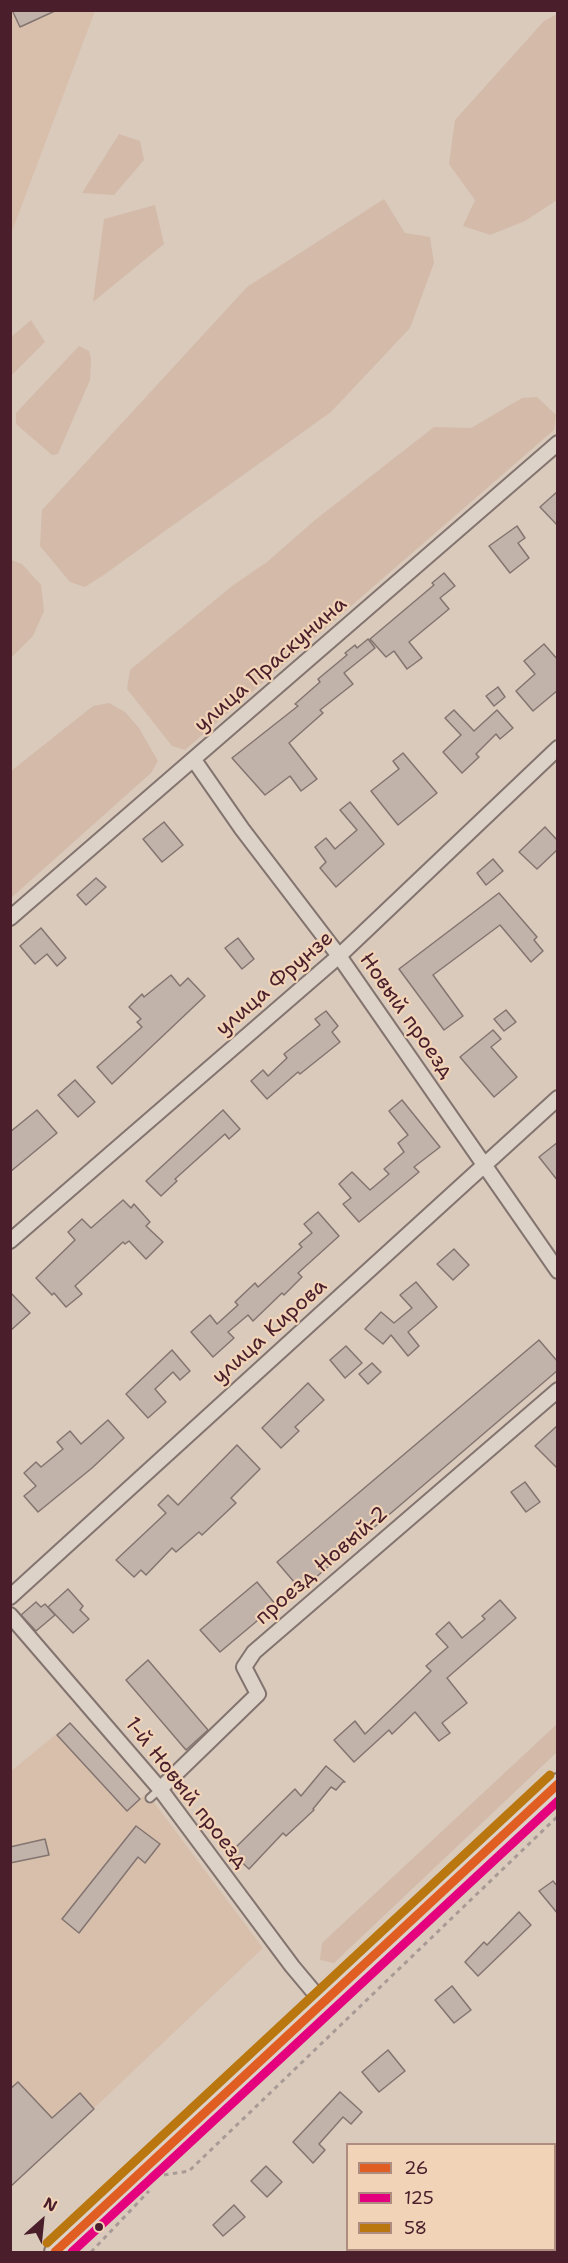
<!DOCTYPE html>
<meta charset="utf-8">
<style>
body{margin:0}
#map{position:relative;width:568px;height:2263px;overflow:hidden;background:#dacabc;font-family:"Shantell Sans",sans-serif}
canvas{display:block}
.frame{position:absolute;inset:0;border:12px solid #4a1f2b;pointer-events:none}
.legend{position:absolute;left:346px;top:2143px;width:210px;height:108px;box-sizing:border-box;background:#f1d4b7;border:2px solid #ae8c7f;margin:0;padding:8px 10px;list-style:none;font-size:18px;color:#4a1f2b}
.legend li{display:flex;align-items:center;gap:12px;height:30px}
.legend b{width:30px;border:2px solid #ae8c7f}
.north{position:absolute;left:12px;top:2191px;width:60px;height:60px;-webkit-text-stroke:4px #f1d4b7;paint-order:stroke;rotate:27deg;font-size:16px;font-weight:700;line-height:24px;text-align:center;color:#4a1f2b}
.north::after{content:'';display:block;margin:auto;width:21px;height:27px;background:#4a1f2b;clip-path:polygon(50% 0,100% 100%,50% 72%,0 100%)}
</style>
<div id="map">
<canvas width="568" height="2263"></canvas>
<div class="frame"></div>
<ul class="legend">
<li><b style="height:8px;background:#e15e23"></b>26</li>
<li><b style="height:8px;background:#e5007d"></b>125</li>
<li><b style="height:8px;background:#ba770f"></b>58</li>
</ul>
<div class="north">N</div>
</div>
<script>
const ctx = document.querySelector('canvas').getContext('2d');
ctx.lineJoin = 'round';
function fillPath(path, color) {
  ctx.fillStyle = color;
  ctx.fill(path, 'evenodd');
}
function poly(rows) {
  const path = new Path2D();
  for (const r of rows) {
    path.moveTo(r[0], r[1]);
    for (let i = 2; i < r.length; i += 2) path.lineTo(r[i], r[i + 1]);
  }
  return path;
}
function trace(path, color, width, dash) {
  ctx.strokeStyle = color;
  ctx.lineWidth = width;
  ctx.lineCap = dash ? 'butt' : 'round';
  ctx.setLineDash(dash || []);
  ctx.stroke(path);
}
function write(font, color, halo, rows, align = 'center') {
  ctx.font = font + ' "Shantell Sans",sans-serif';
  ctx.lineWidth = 4.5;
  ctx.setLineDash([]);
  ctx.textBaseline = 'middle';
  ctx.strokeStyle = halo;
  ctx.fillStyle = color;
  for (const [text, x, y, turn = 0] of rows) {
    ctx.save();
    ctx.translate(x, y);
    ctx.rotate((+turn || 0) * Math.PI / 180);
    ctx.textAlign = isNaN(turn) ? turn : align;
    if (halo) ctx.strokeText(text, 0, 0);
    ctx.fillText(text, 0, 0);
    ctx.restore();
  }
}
const built = poly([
 [11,11,95,11,11,234],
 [70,1723,140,1799,147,1793,263,1948,11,2187,11,1771]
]);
const green = poly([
 [557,14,557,200,525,221,490,235,463,226,475,200,449,164,455,120,544,21],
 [119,134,140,141,144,160,114,195,82,193],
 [384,199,405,233,430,237,434,263,410,328,331,412,105,574,85,587,70,582,40,546,42,510,247,287],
 [155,205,164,244,93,302,104,219],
 [31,320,45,342,11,376,11,337],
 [79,346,89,351,91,359,90,380,58,454,52,455,16,424,16,413],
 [537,397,556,415,554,430,185,750,172,746,127,689,130,670,232,586,267,562,315,520,434,427,471,428,522,398],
 [11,560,22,564,41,585,44,611,33,636,11,658],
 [109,703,125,712,139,728,158,761,151,773,11,898,11,771,93,706],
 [557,1724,557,1752,334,1963,320,1960,322,1943]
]);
const building = poly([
 [12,10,57,10,20,27,12,10],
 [558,491,558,526,540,507,558,491],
 [517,526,525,538,518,543,529,558,510,573,489,546,517,526],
 [444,573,455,586,440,598,449,609,409,642,422,658,407,669,394,651,386,657,370,639,434,585,432,583,444,573],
 [368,639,375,648,344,673,353,684,320,710,323,713,289,743,317,779,301,791,290,776,265,795,232,758,298,706,295,704,320,682,318,679,347,655,345,653,355,645,357,648,368,639],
 [544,644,558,660,558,690,533,711,516,691,535,674,524,661,544,644],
 [498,687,505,697,494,706,486,696,498,687],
 [454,710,474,731,497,710,513,728,500,739,496,734,476,754,479,757,462,773,443,752,461,735,445,718,454,710],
 [403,753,437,793,398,825,371,791,399,769,393,761,403,753],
 [350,802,384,844,336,887,320,868,326,862,315,847,326,838,335,849,357,830,340,810,350,802],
 [164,822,183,845,162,862,143,839,164,822],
 [545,827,558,841,558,849,537,869,519,852,545,827],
 [493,859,503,871,486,885,477,873,493,859],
 [96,878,106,887,86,905,77,895,96,878],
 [499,893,537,937,534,940,543,951,531,962,500,925,433,975,463,1016,444,1030,399,969,499,893],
 [41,928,66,958,57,966,47,954,35,964,20,946,41,928],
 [238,938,254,959,242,969,225,948,238,938],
 [171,975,180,986,188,978,205,996,112,1084,97,1067,142,1027,137,1022,141,1019,129,1007,142,994,144,997,171,975],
 [506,1010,516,1022,504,1031,494,1019,506,1010],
 [326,1011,338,1026,332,1032,340,1042,300,1074,298,1072,267,1099,251,1081,263,1070,268,1076,287,1058,284,1054,320,1025,315,1019,326,1011],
 [493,1030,501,1039,491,1047,517,1077,494,1097,460,1057,493,1030],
 [75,1080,95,1102,78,1117,58,1095,75,1080],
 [402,1100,440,1147,414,1167,419,1172,359,1222,343,1204,351,1198,339,1184,352,1172,370,1190,389,1174,384,1169,404,1152,398,1143,408,1135,389,1111,402,1100],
 [37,1110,57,1133,10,1172,10,1132,37,1110],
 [223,1110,240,1129,229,1139,225,1134,175,1179,177,1181,161,1196,146,1181,223,1110],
 [558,1142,558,1181,539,1157,558,1142],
 [123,1200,131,1208,134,1204,150,1222,146,1226,163,1242,146,1259,129,1241,125,1244,123,1242,75,1286,82,1294,66,1307,54,1293,52,1295,36,1278,75,1240,68,1232,82,1219,91,1228,123,1200],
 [318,1212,339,1236,298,1273,302,1277,284,1295,282,1293,253,1321,248,1315,228,1332,234,1338,213,1357,191,1332,210,1315,217,1324,238,1305,235,1302,255,1283,258,1287,302,1247,299,1244,312,1233,304,1224,318,1212],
 [454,1249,469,1265,453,1280,437,1264,454,1249],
 [416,1282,437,1307,408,1332,419,1346,408,1356,391,1335,383,1344,365,1329,381,1312,394,1323,412,1308,400,1295,416,1282],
 [10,1292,30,1313,10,1331,10,1292],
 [539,1340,558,1362,558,1370,301,1590,277,1562,539,1340],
 [346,1346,362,1363,345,1378,330,1360,346,1346],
 [172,1350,190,1371,180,1380,173,1372,155,1389,166,1402,148,1418,126,1394,172,1350],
 [372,1363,381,1372,368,1384,359,1374,372,1363],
 [308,1383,324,1400,295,1427,299,1431,281,1448,262,1428,308,1383],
 [108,1420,124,1438,92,1468,38,1512,24,1496,36,1486,24,1473,36,1462,41,1467,63,1449,57,1442,70,1431,81,1444,108,1420],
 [558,1425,558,1469,535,1446,558,1425],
 [237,1445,260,1469,231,1498,236,1503,202,1535,199,1532,176,1552,172,1548,146,1575,141,1570,134,1577,116,1560,166,1513,158,1505,168,1495,178,1505,237,1445],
 [525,1482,540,1502,526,1512,511,1492,525,1482],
 [257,1582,276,1605,220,1652,200,1630,257,1582],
 [68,1589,83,1606,80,1610,89,1619,73,1633,48,1607,68,1589],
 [500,1600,516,1618,447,1678,467,1703,442,1723,450,1733,439,1741,415,1712,392,1734,389,1730,354,1762,334,1740,355,1721,365,1734,431,1671,426,1666,448,1647,436,1634,449,1622,462,1638,485,1619,482,1616,500,1600],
 [36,1602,41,1607,45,1604,55,1615,36,1631,21,1615,36,1602],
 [148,1660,208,1730,186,1750,126,1680,148,1660],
 [70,1723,140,1799,127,1811,57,1735,70,1723],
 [326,1766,345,1782,343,1782,336,1790,331,1787,313,1809,314,1810,286,1836,283,1833,249,1869,231,1852,295,1789,301,1796,326,1766],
 [136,1826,160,1844,145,1863,138,1857,79,1933,62,1919,136,1826],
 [45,1839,49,1855,10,1863,10,1847,45,1839],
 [553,1881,558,1887,558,1914,539,1891,553,1881],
 [519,1912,531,1925,478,1976,465,1962,484,1942,487,1945,519,1912],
 [452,1986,471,2010,454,2023,435,2000,452,1986],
 [388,2050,405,2071,379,2092,362,2072,388,2050],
 [18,2082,52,2118,80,2093,94,2109,10,2187,10,2089,18,2082],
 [340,2092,362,2112,351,2124,343,2117,319,2144,325,2150,313,2163,293,2142,340,2092],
 [266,2166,282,2182,267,2197,251,2181,266,2166],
 [234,2205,245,2217,223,2236,213,2225,234,2205]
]);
const path = poly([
 [164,2175,189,2171,558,1816],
 [91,2252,149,2191]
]);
const service = poly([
 [150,1798,160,1789]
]);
const minor = poly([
 [194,760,242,829,339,956,558,1271],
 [10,918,558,443],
 [10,1241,339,956,558,748],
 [10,1597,558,1098],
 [10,1615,160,1789,292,1966,323,2003],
 [160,1789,258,1694,244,1667,254,1652,558,1390]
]);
const secondary = poly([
 [55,2252,558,1784]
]);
const bus1 = poly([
 [55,2252,558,1784]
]);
const bus2 = poly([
 [72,2252,558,1801]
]);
const bus3 = poly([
 [47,2243,550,1775]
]);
const markers = [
 [99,2227,5,"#4a1f2b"]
];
const streetNames = [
 ["улица Праскунина",271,665,-41],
 ["улица Фрунзе",275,984,-41],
 ["Новый проезд",406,1016,55],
 ["улица Кирова",270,1332,-42],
 ["проезд Новый-2",322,1566,-41],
 ["1-й Новый проезд",186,1793,52]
];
fillPath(built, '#d7bfac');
fillPath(green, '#d3baa9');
fillPath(building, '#c1b3a9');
trace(building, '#837470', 1.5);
trace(service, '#837470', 11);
trace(minor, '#837470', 18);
trace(secondary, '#837470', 24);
trace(path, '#a89b95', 3, [4.5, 4.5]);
trace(service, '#ddd2c8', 7);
trace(minor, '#ddd2c8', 14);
trace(secondary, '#ddd2c8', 20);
trace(bus1, '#e15e23', 9);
trace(bus2, '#e5007d', 9);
trace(bus3, '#ba770f', 9);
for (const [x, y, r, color] of markers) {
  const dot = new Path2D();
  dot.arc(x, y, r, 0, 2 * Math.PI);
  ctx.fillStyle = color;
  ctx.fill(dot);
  trace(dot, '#f1d4b7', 2);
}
write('21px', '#4a1f2b', '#f1d4b7', streetNames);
</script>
